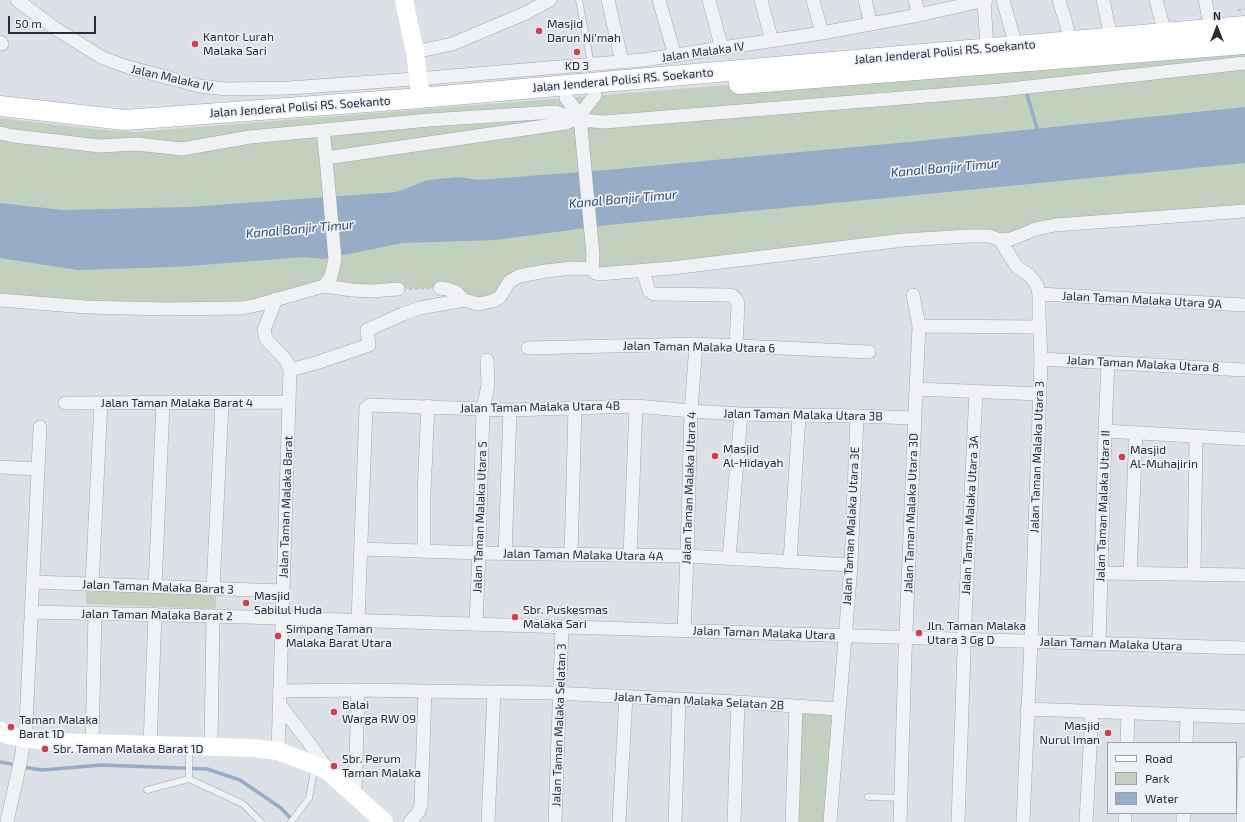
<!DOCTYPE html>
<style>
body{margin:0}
#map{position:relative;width:1245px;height:822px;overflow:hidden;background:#dce0e7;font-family:"Exo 2",sans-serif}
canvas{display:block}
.legend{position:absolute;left:1107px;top:742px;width:130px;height:72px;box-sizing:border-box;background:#eceff4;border:1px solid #9da1ab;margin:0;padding:5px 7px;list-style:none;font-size:12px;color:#262d3d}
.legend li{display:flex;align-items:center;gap:8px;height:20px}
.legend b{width:20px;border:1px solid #9da1ab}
.north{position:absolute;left:1197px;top:8px;width:40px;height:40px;-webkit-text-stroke:3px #eceff4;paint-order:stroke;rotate:0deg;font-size:11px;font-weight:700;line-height:16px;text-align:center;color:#262d3d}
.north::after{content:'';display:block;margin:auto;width:14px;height:18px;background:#262d3d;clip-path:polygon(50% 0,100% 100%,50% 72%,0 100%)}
.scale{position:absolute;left:8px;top:16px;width:88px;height:18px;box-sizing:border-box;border:2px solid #262d3d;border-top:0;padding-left:5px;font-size:12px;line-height:14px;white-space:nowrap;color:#262d3d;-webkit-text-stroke:3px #eceff4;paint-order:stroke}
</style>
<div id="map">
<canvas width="1245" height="822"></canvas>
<ul class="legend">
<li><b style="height:5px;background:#fff"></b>Road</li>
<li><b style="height:11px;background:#c2d1bd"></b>Park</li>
<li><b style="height:11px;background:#97acc7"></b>Water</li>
</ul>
<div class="north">N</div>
<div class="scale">50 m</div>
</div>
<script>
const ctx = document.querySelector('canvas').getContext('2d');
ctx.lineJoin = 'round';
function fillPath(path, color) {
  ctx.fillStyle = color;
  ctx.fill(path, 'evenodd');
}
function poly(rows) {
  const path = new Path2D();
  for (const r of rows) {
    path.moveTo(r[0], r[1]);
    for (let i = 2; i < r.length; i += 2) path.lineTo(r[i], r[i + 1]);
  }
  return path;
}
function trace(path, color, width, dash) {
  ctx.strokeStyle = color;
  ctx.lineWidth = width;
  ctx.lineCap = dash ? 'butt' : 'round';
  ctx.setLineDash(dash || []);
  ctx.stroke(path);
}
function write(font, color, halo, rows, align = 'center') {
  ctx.font = font + ' "Exo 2",sans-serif';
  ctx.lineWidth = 3.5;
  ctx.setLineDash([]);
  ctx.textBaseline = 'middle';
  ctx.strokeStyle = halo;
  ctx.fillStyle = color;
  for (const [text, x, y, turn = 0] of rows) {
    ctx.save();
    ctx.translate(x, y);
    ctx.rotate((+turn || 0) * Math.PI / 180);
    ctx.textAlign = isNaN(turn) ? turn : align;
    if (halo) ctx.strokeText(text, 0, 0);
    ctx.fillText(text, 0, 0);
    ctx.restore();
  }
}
const green = poly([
 [1245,44,1245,211,672,268,592,269,519,276,493,301,440,288,398,289,324,286,257,305,0,300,0,118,94,129,135,132],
 [86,584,216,592,216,609,86,604],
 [800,710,834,712,828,822,795,822]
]);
const water = poly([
 [1245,107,1245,163,608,225,496,240,403,243,324,259,304,257,175,267,78,270,0,258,0,203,63,210,189,207,397,192,428,180,459,177,478,180,606,170,909,142]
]);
const stream = poly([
 [1026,91,1038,132],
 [0,762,16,765],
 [22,767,42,770,101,765,207,769,240,780,281,808,293,821]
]);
const path = poly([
 [1238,10,1245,9],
 [409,289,429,288]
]);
const lane = poly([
 [579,0,591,64],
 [189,779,189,748],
 [147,790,189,779,243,804,261,822],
 [868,797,901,798],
 [291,822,309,798,315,766]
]);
const street = poly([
 [17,0,56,29,103,58,128,67,199,86,226,89,289,88,428,78,643,60,822,33,919,15,986,0],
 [608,0,622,62],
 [659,0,675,56],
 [709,0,722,49],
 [761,0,772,41],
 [813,0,822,33],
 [865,0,871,24],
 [915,0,919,15],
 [1003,0,1016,46],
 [1059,0,1067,27,1070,41],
 [1103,0,1111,38],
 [1156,0,1165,33],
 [1205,0,1211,29],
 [984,1,987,48],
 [0,42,2,44],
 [415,52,452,44,526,13,550,0],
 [595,95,580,115,580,117,593,255,592,269,595,273,599,274,672,268,904,240,969,236,989,236,1000,240,1011,239,1036,229,1055,225,1245,211],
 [566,98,580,115],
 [323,130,326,158],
 [0,133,14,136,100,146,137,144,182,149,250,137,429,120,555,112,581,120,604,122,1001,90,1245,63],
 [1000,240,1017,267,1029,275,1037,285,1039,294,1039,316,1041,359,1031,642,1023,822],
 [643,271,649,291,654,294,729,295,733,296,736,299,738,304,736,346],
 [324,286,352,290,371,291,398,289],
 [440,288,447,289,456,292,464,300],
 [1039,294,1245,305],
 [913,295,919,326],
 [276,299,264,330,266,339,286,360,290,370,278,751],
 [0,300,86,307,166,309,242,308,257,305,324,286,331,277,335,259,326,158,566,123,578,118],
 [1039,327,919,326,916,389,1040,394],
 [528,348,696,344,869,352],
 [1041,359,1245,370],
 [290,370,316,363,369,345,367,330,403,314,420,308,464,300,478,304,493,301,500,297,509,282,519,276,546,271,572,268,592,269],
 [65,403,289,402],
 [1105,431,1245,439],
 [0,467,38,469],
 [362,549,479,553,687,556,851,565],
 [424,552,424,492,428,406],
 [505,554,510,410],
 [571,555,575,408],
 [630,555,636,406],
 [729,559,741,414],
 [790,562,799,416],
 [1101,573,1245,575],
 [1130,573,1136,433],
 [1194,574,1196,436],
 [33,582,283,591],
 [92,584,101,403],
 [155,587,163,404],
 [213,589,222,403],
 [31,612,213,616,1245,648],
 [358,621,366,408,370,405,510,410,636,406,691,411,741,414,857,416,914,418],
 [476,624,479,553,483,409,488,385,487,360],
 [684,631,687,556,691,411,696,344],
 [1099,644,1105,431,1108,362],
 [279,691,358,690,553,693,738,702,838,709],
 [279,704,307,740,328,770],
 [1027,709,1245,717],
 [1127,743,1128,713],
 [1186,743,1187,716],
 [92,744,95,613],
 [150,746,155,614],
 [211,747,213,616],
 [355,794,358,690],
 [7,822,21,759,26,724,40,427],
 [410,822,418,813,421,805,425,692],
 [488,822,494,693],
 [555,822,562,627],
 [619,822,626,696],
 [675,822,679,699],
 [734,822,738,702],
 [792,822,796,707],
 [830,822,851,565,857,416],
 [900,822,905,655,916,389],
 [958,822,964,652,964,640,976,391],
 [1086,822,1092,712],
 [1125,822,1125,813],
 [1183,822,1184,813],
 [1243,822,1245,763]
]);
const secondary = poly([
 [404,0,415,52,421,98],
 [0,731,8,735,24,738,55,742,253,748,278,751,315,765,328,771,384,822]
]);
const primary = poly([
 [739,84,1245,44],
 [0,106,125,120,408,99,1245,26]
]);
const markers = [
 [539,31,4,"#ce3f4f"],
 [195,44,4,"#ce3f4f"],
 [577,52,4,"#ce3f4f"],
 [715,456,4,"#ce3f4f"],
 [1122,457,4,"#ce3f4f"],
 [246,603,4,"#ce3f4f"],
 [515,617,4,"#ce3f4f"],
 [919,633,4,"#ce3f4f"],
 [278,636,4,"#ce3f4f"],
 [334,712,4,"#ce3f4f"],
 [11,727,4,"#ce3f4f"],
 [1108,733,4,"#ce3f4f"],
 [45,749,4,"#ce3f4f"],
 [334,766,4,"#ce3f4f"]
];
const poiNames = [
 ["Masjid",547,24],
 ["Darun Ni'mah",547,38],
 ["Kantor Lurah",203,37],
 ["Malaka Sari",203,51],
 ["KD 3",577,66,"center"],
 ["Masjid",723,449],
 ["Al-Hidayah",723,463],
 ["Masjid",1130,450],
 ["Al-Muhajirin",1130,464],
 ["Masjid",254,596],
 ["Sabilul Huda",254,610],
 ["Sbr. Puskesmas",523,610],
 ["Malaka Sari",523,624],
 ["Jln. Taman Malaka",927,626],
 ["Utara 3 Gg D",927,640],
 ["Simpang Taman",286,629],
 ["Malaka Barat Utara",286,643],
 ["Balai",342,705],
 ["Warga RW 09",342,719],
 ["Taman Malaka",19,720],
 ["Barat 1D",19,734],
 ["Masjid",1100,726,"right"],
 ["Nurul Iman",1100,740,"right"],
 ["Sbr. Taman Malaka Barat 1D",53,749],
 ["Sbr. Perum",342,759],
 ["Taman Malaka",342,773]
];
const streetNames = [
 ["Jalan Malaka IV",703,52,-8],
 ["Jalan Jenderal Polisi RS. Soekanto",945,52,-5],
 ["Jalan Malaka IV",172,78,13],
 ["Jalan Jenderal Polisi RS. Soekanto",623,80,-5],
 ["Jalan Jenderal Polisi RS. Soekanto",300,107,-4],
 ["Jalan Taman Malaka Utara 9A",1142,300,3],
 ["Jalan Taman Malaka Utara 6",699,347,1],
 ["Jalan Taman Malaka Utara 8",1143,364,3],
 ["Jalan Taman Malaka Barat 4",177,403],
 ["Jalan Taman Malaka Utara 4B",540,407,-1],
 ["Jalan Taman Malaka Utara 3B",803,415,1],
 ["Jalan Taman Malaka Utara 3",1037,457,-88],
 ["Jalan Taman Malaka Utara 4",689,488,-88],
 ["Jalan Taman Malaka Utara II",1103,506,-88],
 ["Jalan Taman Malaka Barat",286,507,-88],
 ["Jalan Taman Malaka Utara 3D",911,513,-88],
 ["Jalan Taman Malaka Utara 3A",970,515,-87],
 ["Jalan Taman Malaka Utara 5",480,517,-88],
 ["Jalan Taman Malaka Utara 3E",851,526,-87],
 ["Jalan Taman Malaka Utara 4A",583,555,1],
 ["Jalan Taman Malaka Barat 3",158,587,2],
 ["Jalan Taman Malaka Barat 2",157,615,1],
 ["Jalan Taman Malaka Utara",764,633,2],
 ["Jalan Taman Malaka Utara",1111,644,2],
 ["Jalan Taman Malaka Selatan 2B",699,701,3],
 ["Jalan Taman Malaka Selatan 3",559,725,-88]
];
const waterNames = [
 ["Kanal Banjir Timur",945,168,-5],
 ["Kanal Banjir Timur",623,199,-5],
 ["Kanal Banjir Timur",300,229,-5]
];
fillPath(green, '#c2d1bd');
fillPath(water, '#97acc7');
trace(stream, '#97acc7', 3.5);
trace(lane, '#a2a7b1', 7);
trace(street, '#a2a7b1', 14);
trace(primary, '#9ca4b2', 21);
trace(path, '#bbbec5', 2, [3, 3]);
trace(lane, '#eff1f5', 6);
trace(street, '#eff1f5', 13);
trace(secondary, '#fff', 18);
trace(primary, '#fff', 20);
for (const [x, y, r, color] of markers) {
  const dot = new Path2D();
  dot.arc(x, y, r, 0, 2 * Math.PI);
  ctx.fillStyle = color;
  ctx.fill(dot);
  trace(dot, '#eceff4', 1.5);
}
write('12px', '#262d3d', '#eceff4', poiNames, 'left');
write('12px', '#262d3d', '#eceff4', streetNames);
write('italic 13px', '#304a71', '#eceff4', waterNames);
</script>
